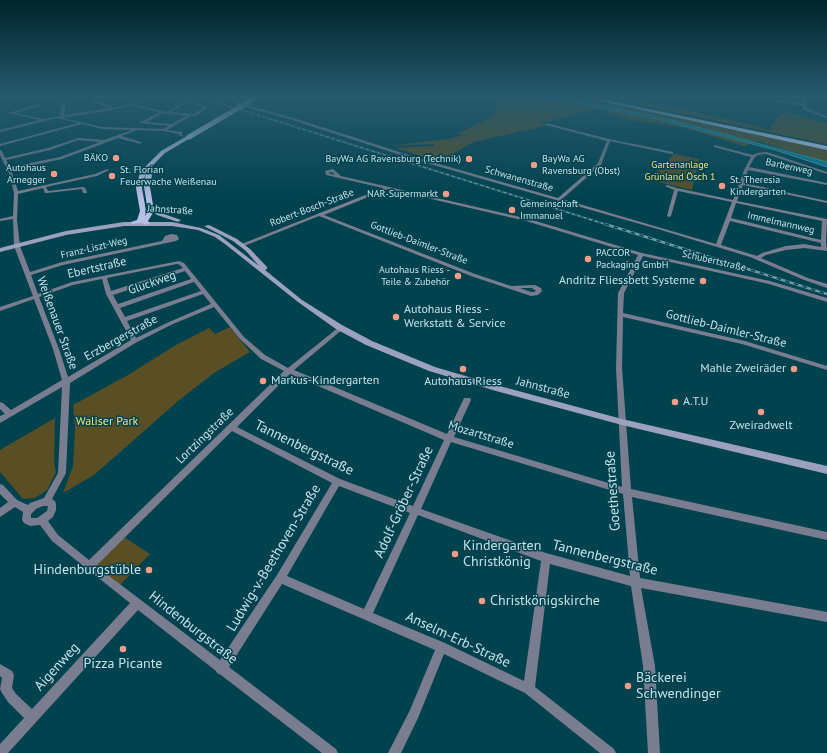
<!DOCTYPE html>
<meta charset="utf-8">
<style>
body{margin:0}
canvas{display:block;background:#00424e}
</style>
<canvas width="827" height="753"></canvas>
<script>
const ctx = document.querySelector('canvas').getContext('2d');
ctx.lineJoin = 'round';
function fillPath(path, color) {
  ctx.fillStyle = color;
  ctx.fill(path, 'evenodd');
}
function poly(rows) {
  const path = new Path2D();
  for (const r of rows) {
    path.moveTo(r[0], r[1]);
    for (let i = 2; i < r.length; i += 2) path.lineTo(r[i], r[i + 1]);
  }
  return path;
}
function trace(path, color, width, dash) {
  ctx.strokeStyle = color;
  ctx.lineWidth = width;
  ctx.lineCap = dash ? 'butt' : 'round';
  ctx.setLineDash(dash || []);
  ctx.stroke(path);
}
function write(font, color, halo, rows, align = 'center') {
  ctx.font = font + ' "PT Sans",sans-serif';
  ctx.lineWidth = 3;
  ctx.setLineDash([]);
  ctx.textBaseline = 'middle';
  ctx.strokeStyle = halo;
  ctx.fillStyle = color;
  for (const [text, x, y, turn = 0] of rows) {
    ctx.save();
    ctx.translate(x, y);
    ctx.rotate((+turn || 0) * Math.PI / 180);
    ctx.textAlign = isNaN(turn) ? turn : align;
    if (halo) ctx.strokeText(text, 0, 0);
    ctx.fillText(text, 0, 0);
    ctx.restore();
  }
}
const green = poly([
 [499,96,571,96,623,106,827,150,827,162,757,141,744,146,682,127,631,120,608,114,605,113,608,111,599,109,545,122,537,122,549,125,473,142,439,162,396,148,434,146,434,144,389,146,447,139,461,136,458,133,494,116,496,99],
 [596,96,687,110,757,126,769,130,777,117,787,112,827,123,827,144],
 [674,154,699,159,692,190,650,180],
 [230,327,250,352,214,373,178,401,94,475,63,493,73,466,75,427,73,405,128,375,176,345,209,328,215,334],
 [55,418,54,463,56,472,47,490,35,498,23,499,0,472,0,450],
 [121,535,150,554,117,588,89,566]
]);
const water = poly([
 [539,96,552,96,668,119,827,162,827,167,775,150,661,120,539,96]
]);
const street = poly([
 [100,96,104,96,96,100,97,101,110,105,114,108,156,96,160,96,132,104,167,112,187,100,208,107,196,116,191,116,167,130,182,132,182,136,180,136,179,134,164,131,137,130,121,136,141,142,141,144,118,138,62,159,11,170,18,191,95,174,107,169,109,170,97,176,46,187,48,191,83,187,85,188,87,192,87,193,83,193,82,189,47,193,45,193,43,188,18,194,17,220,20,246,30,272,62,262,162,241,165,236,171,234,177,235,179,239,176,241,63,265,31,275,38,294,72,282,179,261,184,263,244,337,265,355,288,368,339,327,343,327,344,328,343,329,294,370,447,434,464,398,470,398,471,400,454,437,622,487,616,368,618,293,638,255,526,221,388,189,324,215,475,274,511,286,535,285,541,288,542,291,538,295,531,296,471,276,319,216,244,246,240,246,239,245,383,188,326,175,325,171,333,169,341,176,529,219,642,253,770,281,827,298,827,302,769,284,643,256,624,293,623,313,745,341,827,366,827,370,742,344,623,317,622,368,631,489,827,532,827,540,632,497,640,578,827,612,827,622,641,588,655,666,660,753,648,753,643,666,631,586,550,564,535,687,614,749,616,753,600,753,525,693,444,654,418,718,401,753,388,753,410,710,435,650,282,584,229,667,336,749,338,753,322,753,221,675,217,673,216,671,138,610,8,753,0,753,0,744,24,718,8,702,2,693,0,689,2,678,0,676,0,664,12,671,14,675,12,688,16,694,32,709,130,603,52,541,40,525,30,526,24,523,22,520,23,512,15,507,0,517,0,508,8,502,0,494,0,484,3,485,17,500,28,505,30,503,44,498,58,473,62,387,0,423,0,416,5,414,0,409,0,402,3,403,11,410,62,380,53,349,34,299,0,311,0,307,33,296,14,246,13,219,0,221,0,219,13,216,14,193,9,173,0,155,0,150,2,151,5,158,48,148,78,138,104,140,132,130,102,129,82,124,0,146,0,144,78,123,57,118,0,132,0,130,40,120,8,113,39,104,40,106,15,113,44,119,60,116,62,103,64,102,66,103,64,115,110,108,95,103,92,100,100,96],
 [187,102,204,107,194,114,171,112,187,102],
 [130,105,159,112,143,121,140,121,140,123,169,126,163,129,102,127,62,118,113,110,130,105],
 [163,113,186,116,172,124,147,122,163,113],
 [78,140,100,142,60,157,10,167,6,160,50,150,78,140],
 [332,172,335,175,328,173,332,172],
 [177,264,180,265,183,268,111,291,107,278,177,264],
 [185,271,191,279,118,304,113,295,185,271],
 [102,279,106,294,131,340,68,377,59,349,39,297,73,285,102,279],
 [194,282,201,291,125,317,120,308,194,282],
 [520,288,532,288,536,291,534,292,531,292,520,288],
 [203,294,211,304,169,322,136,338,127,321,203,294],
 [214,307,240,339,261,359,284,371,89,560,58,535,48,521,53,517,56,510,56,504,55,501,52,499,66,473,70,383,137,342,173,324,214,307],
 [290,374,444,440,413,506,340,479,237,427,290,374],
 [232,431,332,483,277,575,220,660,96,566,232,431],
 [451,442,623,494,630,576,546,553,421,509,451,442],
 [339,486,410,513,364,609,287,576,339,486],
 [43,506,48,506,47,511,37,518,31,518,31,514,36,509,43,506],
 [418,515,541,561,524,681,445,643,373,613,418,515],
 [232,96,235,96,236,100,240,103,294,118,418,158,558,198,598,163,607,141,546,125,546,123,609,139,673,152,673,154,672,154,610,141,601,165,562,199,716,244,732,202,678,191,671,216,669,217,667,216,674,190,665,186,667,185,677,188,733,200,745,168,751,157,714,147,714,145,753,155,757,153,767,152,827,172,827,174,766,154,758,155,755,157,749,167,827,183,827,185,748,170,744,183,827,201,827,203,743,185,737,201,827,219,826,242,827,251,804,248,786,250,766,255,761,258,808,278,827,284,827,288,804,280,750,257,661,230,416,160,292,120,238,105,232,100,232,96],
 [736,203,822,221,821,240,731,218,736,203],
 [730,221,821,243,821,247,804,244,786,246,762,253,757,256,721,245,730,221],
 [756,96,802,104,804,96,807,96,805,105,806,108,827,116,827,118,804,110,802,106,757,98,756,96]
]);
const secondary = poly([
 [254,96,261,96,237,100,235,99,254,96],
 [149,207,153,207,161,213,181,220,178,222,157,215,149,209,149,207],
 [124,222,172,222,201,228,219,235,259,266,246,251,233,241,204,226,209,225,237,239,250,249,267,267,267,269,265,270,302,300,342,325,372,341,435,367,496,385,622,419,827,466,827,474,622,425,496,391,429,371,366,345,336,329,298,302,225,244,215,237,198,230,172,226,124,226,66,235,0,252,0,248,66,231,124,222]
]);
const primary = poly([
 [256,96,261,96,252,102,248,102,248,100,256,96],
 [187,136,192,137,165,153,151,167,153,169,150,187,154,211,148,221,150,223,147,225,141,223,131,224,131,222,137,220,140,211,136,188,140,172,161,151,187,136],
 [146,172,144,187,148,211,145,216,146,211,142,188,146,172]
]);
const highway = poly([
 [577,96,586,96,827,146,827,150,577,96]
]);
const railFar1 = poly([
 [197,96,608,225]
]);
const rail = poly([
 [605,224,827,294]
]);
const secondaryBridge = poly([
 [223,96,237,99]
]);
const primaryBridge = poly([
 [189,137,250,101]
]);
const markers = [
 [116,158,4,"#f49e88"],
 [469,159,4,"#f49e88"],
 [534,165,4,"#f49e88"],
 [54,174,4,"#f49e88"],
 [112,176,4,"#f49e88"],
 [722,186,4,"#f49e88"],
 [446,194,4,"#f49e88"],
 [512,210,4,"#f49e88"],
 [588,259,4,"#f49e88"],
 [458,276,4,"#f49e88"],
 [703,281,4,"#f49e88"],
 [396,317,4,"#f49e88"],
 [463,369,4,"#f49e88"],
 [794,369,4,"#f49e88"],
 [263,381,4,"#f49e88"],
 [675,402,4,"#f49e88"],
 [761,412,4,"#f49e88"],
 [455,554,4,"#f49e88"],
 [149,570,4,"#f49e88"],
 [482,601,4,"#f49e88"],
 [123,649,4,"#f49e88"],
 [628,686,4,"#f49e88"]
];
const farPoinames = [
 ["BÄKO",108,158],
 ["BayWa AG Ravensburg (Technik)",461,159],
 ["BayWa AG",542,159,"left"],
 ["Ravensburg (Obst)",542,171,"left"],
 ["Autohaus",46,168],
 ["Arnegger",46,180],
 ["St. Florian",120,170,"left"],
 ["Feuerwache Weißenau",120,182,"left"],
 ["St. Theresia",730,180,"left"],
 ["Kindergarten",730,192,"left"],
 ["NAR-Supermarkt",438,194],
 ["Gemeinschaft",520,204,"left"],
 ["Immanuel",520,216,"left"],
 ["PACCOR",596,253,"left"],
 ["Packaging GmbH",596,265,"left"],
 ["Autohaus Riess -",450,270],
 ["Teile & Zubehör",450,282]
];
const farParknames = [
 ["Gartenanlage",680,165],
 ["Grünland Ösch 1",680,177]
];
const farStreetnames = [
 ["Barbenweg",789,167,12],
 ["Schwanenstraße",519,179,16],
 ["Robert-Bosch-Straße",312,208,-21],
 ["Jahnstraße",170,210,4],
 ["Immelmannweg",781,223,13],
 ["Gottlieb-Daimler-Straße",419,243,21],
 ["Franz-Liszt-Weg",94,248,-13],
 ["Schubertstraße",714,261,13]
];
const streetNames = [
 ["Ebertstraße",97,268,-13],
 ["Gluckweg",152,283,-19],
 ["Weißenauer Straße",57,323,70],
 ["Gottlieb-Daimler-Straße",726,329,14],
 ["Erzbergerstraße",121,338,-29],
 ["Jahnstraße",543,388,15],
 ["Mozartstraße",481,435,17],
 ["Lortzingstraße",205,436,-44]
];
const poiNames = [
 ["Andritz Fliessbett Systeme",695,281,"right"],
 ["Autohaus Riess -",404,310],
 ["Werkstatt & Service",404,324],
 ["Mahle Zweiräder",786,369,"right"],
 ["Markus-Kindergarten",271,381],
 ["Autohaus Riess",463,382,"center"],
 ["A.T.U",683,402],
 ["Zweiradwelt",761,426,"center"]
];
const parkNames = [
 ["Waliser Park",107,422]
];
const nearStreetnames = [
 ["Tannenbergstraße",304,448,26],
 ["Goethestraße",613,491,-94],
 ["Adolf-Gröber-Straße",404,502,-65],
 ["Ludwig-v.-Beethoven-Straße",274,558,-59],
 ["Tannenbergstraße",605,558,14],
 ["Hindenburgstraße",193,628,38],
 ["Anselm-Erb-Straße",458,640,25],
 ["Aigenweg",57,667,-48]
];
const nearPoinames = [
 ["Kindergarten",463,546],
 ["Christkönig",463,562],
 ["Hindenburgstüble",141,570,"right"],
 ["Christkönigskirche",490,601],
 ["Pizza Picante",123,664,"center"],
 ["Bäckerei",636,678],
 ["Schwendinger",636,694]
];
fillPath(green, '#5a4f24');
fillPath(water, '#027f94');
trace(water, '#3d9dae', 1);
fillPath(street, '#797d8f');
fillPath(secondary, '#9ca2be');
fillPath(primary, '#b6bee3');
fillPath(highway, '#d1d9fc');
trace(railFar1, '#6d9aa4', 1.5);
trace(rail, '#6d9aa4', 2.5);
trace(railFar1, '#00424e', 1, [3]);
trace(rail, '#00424e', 1.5, [4.5]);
trace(secondaryBridge, '#9ca2be', 4);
trace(primaryBridge, '#b6bee3', 5);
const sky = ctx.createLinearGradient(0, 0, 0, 201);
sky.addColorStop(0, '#00242b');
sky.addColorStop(0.48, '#265a6e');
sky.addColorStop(1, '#265a6e00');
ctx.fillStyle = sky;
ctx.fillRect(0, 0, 827, 201);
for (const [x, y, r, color] of markers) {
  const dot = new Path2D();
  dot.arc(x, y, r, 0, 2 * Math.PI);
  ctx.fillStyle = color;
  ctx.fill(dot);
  trace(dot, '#00424e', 1.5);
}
write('10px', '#c6e2e9', '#00424e', farPoinames, 'right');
write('10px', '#fbe079', '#00424e', farParknames);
write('10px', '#c6e2e9', '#00424e', farStreetnames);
write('12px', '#c6e2e9', '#00424e', streetNames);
write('12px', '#c6e2e9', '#00424e', poiNames, 'left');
write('12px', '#fbe079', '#00424e', parkNames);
write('14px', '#c6e2e9', '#00424e', nearStreetnames);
write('14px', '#c6e2e9', '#00424e', nearPoinames, 'left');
</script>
